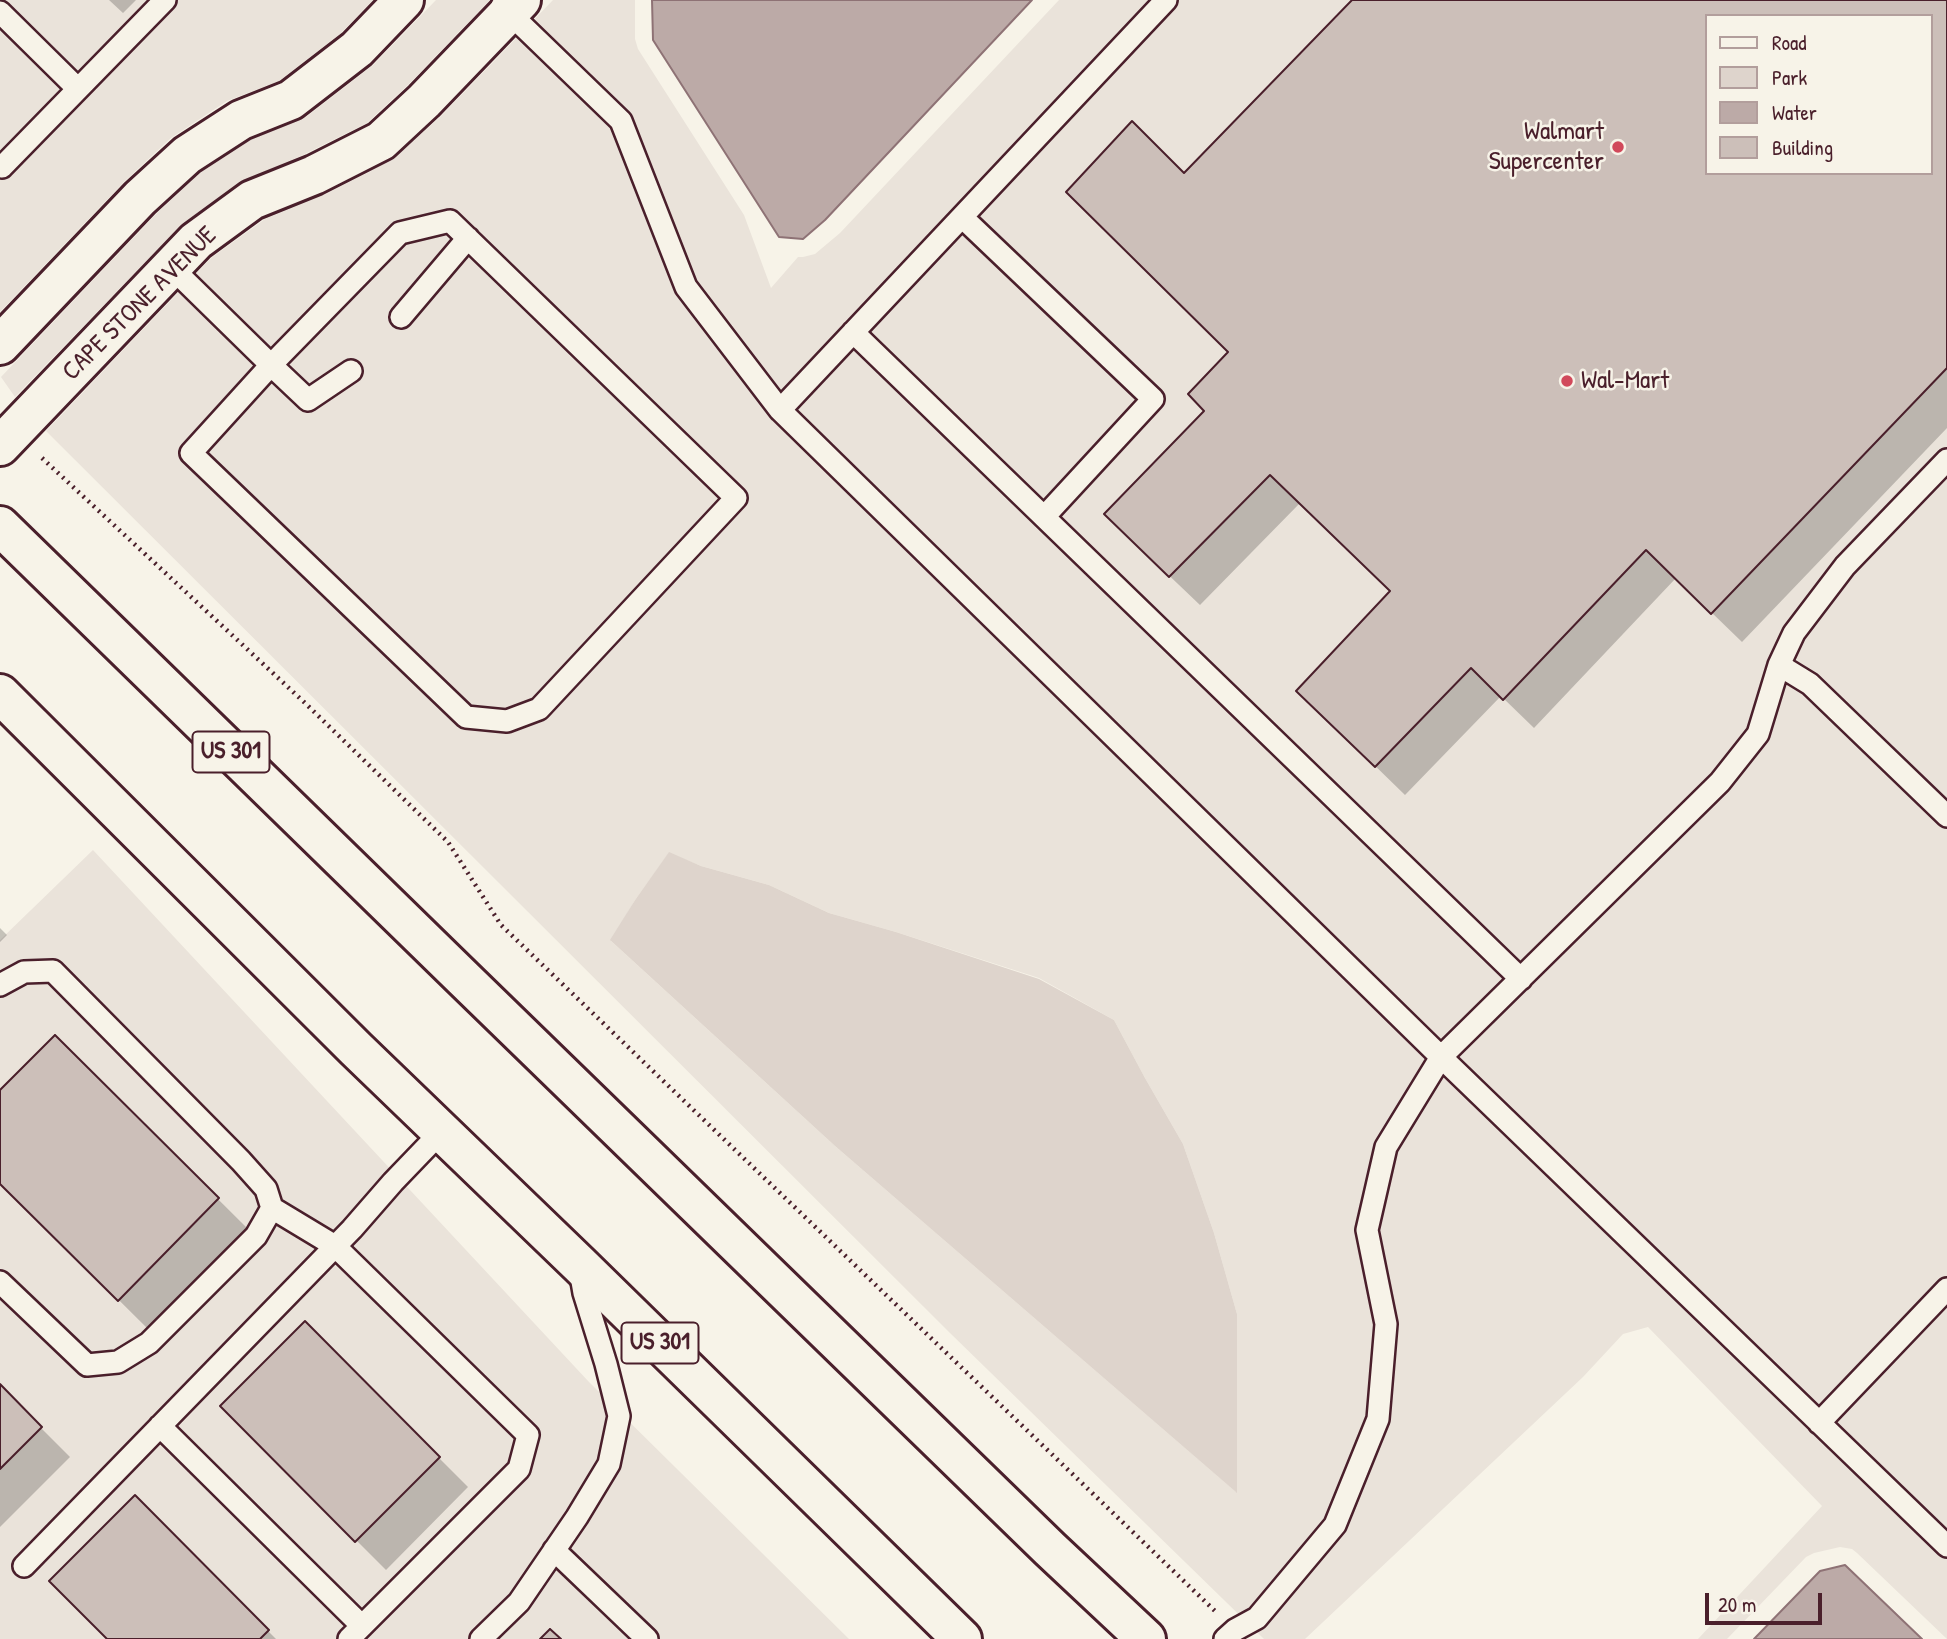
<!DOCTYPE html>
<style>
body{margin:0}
#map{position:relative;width:1947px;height:1639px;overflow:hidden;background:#f7f3e8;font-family:"Patrick Hand",sans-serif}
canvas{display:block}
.legend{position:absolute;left:1705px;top:14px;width:228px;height:161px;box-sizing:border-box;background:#f7f3e8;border:2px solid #b29e9c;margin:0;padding:9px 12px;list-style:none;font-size:21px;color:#4a1f2b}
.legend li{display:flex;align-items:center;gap:14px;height:35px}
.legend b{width:35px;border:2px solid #b29e9c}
.scale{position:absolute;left:1705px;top:1593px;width:117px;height:32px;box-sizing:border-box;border:4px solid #4a1f2b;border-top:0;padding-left:9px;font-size:21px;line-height:24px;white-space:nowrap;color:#4a1f2b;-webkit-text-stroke:5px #f7f3e8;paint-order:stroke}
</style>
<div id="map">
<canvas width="1947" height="1639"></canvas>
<ul class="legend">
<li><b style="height:9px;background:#f7f3e8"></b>Road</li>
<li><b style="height:19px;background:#ded4cc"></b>Park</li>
<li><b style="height:19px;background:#bcaaa7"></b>Water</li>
<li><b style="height:19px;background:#ccbfb9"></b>Building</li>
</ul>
<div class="scale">20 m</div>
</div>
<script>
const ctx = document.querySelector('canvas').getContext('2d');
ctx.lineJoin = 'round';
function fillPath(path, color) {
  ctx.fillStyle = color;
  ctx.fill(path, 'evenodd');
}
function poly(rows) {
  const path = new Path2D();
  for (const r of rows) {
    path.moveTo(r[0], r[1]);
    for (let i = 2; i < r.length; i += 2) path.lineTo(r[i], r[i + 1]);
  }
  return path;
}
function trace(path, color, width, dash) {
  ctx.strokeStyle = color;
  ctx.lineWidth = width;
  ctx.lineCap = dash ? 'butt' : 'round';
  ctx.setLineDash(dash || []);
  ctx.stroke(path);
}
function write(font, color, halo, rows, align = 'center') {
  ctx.font = font + ' "Patrick Hand",sans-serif';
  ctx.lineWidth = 5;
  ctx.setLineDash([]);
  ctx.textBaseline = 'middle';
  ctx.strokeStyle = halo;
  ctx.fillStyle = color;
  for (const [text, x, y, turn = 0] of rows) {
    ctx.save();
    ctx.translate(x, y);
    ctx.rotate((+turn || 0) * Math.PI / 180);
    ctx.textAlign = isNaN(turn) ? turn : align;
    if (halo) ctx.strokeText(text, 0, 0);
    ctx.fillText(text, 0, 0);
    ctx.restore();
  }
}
const built = poly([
 [0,0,373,0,341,33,279,81,227,101,171,138,124,182,0,312],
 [436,0,490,0,408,85,367,123,303,155,243,181,183,223,15,397,1,377,156,214,201,172,252,139,306,117,373,65],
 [553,0,635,0,635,39,638,49,744,215,771,288,798,257,803,257,815,254,840,233,1059,0,1947,0,1947,1639,1857,1553,1852,1549,1840,1547,1814,1553,1806,1557,1727,1639,1698,1639,1822,1506,1648,1327,1623,1334,1583,1377,1305,1639,1264,1639,950,1333,46,431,211,258,265,219,326,194,392,160,439,118],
 [1707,16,1931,16,1931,173,1707,173],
 [669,853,701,866,769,885,829,913,896,932,1039,978,1114,1020,1145,1078,1183,1144,1214,1233,1237,1314,1236,1492,835,1146,611,941,635,900],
 [93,850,589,1382,849,1639,0,1639,0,940]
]);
const green = poly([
 [669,852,701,866,769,885,829,913,896,932,1039,979,1114,1020,1145,1078,1183,1144,1214,1233,1237,1314,1237,1493,835,1146,610,940,635,900]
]);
const water = poly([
 [652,0,1032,0,825,220,803,239,779,237,653,40,652,0],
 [1845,1565,1922,1639,1754,1639,1820,1571,1845,1565]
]);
const shadow = poly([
 [109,0,136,0,123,13],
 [1355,0,1947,0,1947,428,1742,642,1676,578,1534,728,1501,696,1405,795,1328,720,1392,592,1300,503,1200,605,1135,543,1207,411,1230,352,1184,176],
 [1707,16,1931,16,1931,173,1707,173],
 [0,928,7,935,0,942],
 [55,1037,247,1228,148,1329,0,1182,0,1092],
 [305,1324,468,1487,386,1570,222,1406],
 [0,1387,70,1457,0,1527],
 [135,1498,276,1639,110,1639]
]);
const building = poly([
 [1352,0,1947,0,1947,368,1711,614,1646,550,1503,700,1471,668,1375,767,1296,691,1390,591,1270,475,1169,577,1104,514,1204,411,1188,394,1228,352,1066,192,1132,121,1184,173,1352,0],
 [1707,16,1931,16,1931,173,1707,173,1707,16],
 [55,1035,219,1198,118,1301,0,1184,0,1090,55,1035],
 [305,1321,440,1457,355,1542,220,1406,305,1321],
 [0,1384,42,1427,0,1469,0,1384],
 [135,1495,269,1630,260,1639,107,1639,49,1581,135,1495],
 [550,1629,561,1639,540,1639,550,1629]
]);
const path = poly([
 [42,458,305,703,448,842,501,925,1215,1611]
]);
const lane = poly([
 [1166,0,780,410,1441,1057,1947,1546],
 [502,6,621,121,686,287,780,410],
 [0,12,78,89],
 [0,165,2,167,165,0],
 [962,217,1153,399,1044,517],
 [171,267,271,365,191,453,466,717,507,721,539,709,736,498,450,221,400,233,271,365,308,400,351,371],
 [401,317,468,238],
 [853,332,1521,979],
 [1779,665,1810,684,1947,816],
 [0,985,24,972,53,971,241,1161,266,1189,272,1208,256,1236,149,1343,118,1362,87,1365,0,1282],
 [272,1208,335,1246,528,1435,519,1469,349,1639],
 [1819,1423,1947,1289],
 [160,1426,362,1626],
 [554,1550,647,1639],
 [24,1566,352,1229,393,1182,442,1131],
 [481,1639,519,1602,577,1517,609,1464,619,1416,606,1364,584,1293,580,1270],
 [1225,1639,1235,1630,1257,1618,1335,1525,1378,1419,1386,1324,1367,1230,1386,1147,1441,1057,1720,782,1758,734,1779,665,1794,633,1845,566,1947,460]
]);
const street = poly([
 [0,345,140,198,187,155,241,120,291,100,357,49,404,0],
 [0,446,196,241,252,200,314,175,381,141,424,101,521,0]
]);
const primary = poly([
 [0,526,463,978,1050,1549,1146,1639],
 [0,694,356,1049,579,1264,962,1639]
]);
const markers = [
 [1618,147,7,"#d1495b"],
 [1567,381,7,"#d1495b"]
];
const shields = [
 [231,752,77],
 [660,1343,77]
];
const shieldNames = [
 ["US 301",231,752],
 ["US 301",660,1343]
];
const poiNames = [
 ["Walmart",1604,132],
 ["Supercenter",1604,162],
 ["Wal-Mart",1581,381,"left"]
];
const streetNames = [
 ["CAPE STONE AVENUE",140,304,-45]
];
fillPath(built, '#eae3da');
fillPath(green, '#ded4cc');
fillPath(water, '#bcaaa7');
trace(water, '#8e7275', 2);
fillPath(shadow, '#0003');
fillPath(building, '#ccbfb9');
trace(building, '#4a1f2b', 2);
trace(lane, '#4a1f2b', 26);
trace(street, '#4a1f2b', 44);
trace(primary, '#4a1f2b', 44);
trace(path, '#4a1f2b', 4.5, [2, 5]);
trace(lane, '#f7f3e8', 21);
trace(street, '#f7f3e8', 38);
trace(primary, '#f7f3e8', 38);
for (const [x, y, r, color] of markers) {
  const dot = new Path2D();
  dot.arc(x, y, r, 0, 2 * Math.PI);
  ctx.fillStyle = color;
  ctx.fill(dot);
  trace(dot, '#f7f3e8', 2.5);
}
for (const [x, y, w] of shields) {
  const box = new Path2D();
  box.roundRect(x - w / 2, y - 20.5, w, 41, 5);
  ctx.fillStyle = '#f7f3e8';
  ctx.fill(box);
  trace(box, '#4a1f2b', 2);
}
write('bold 24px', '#4a1f2b', null, shieldNames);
write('26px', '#4a1f2b', '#f7f3e8', poiNames, 'right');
write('26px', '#4a1f2b', '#f7f3e8', streetNames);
</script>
